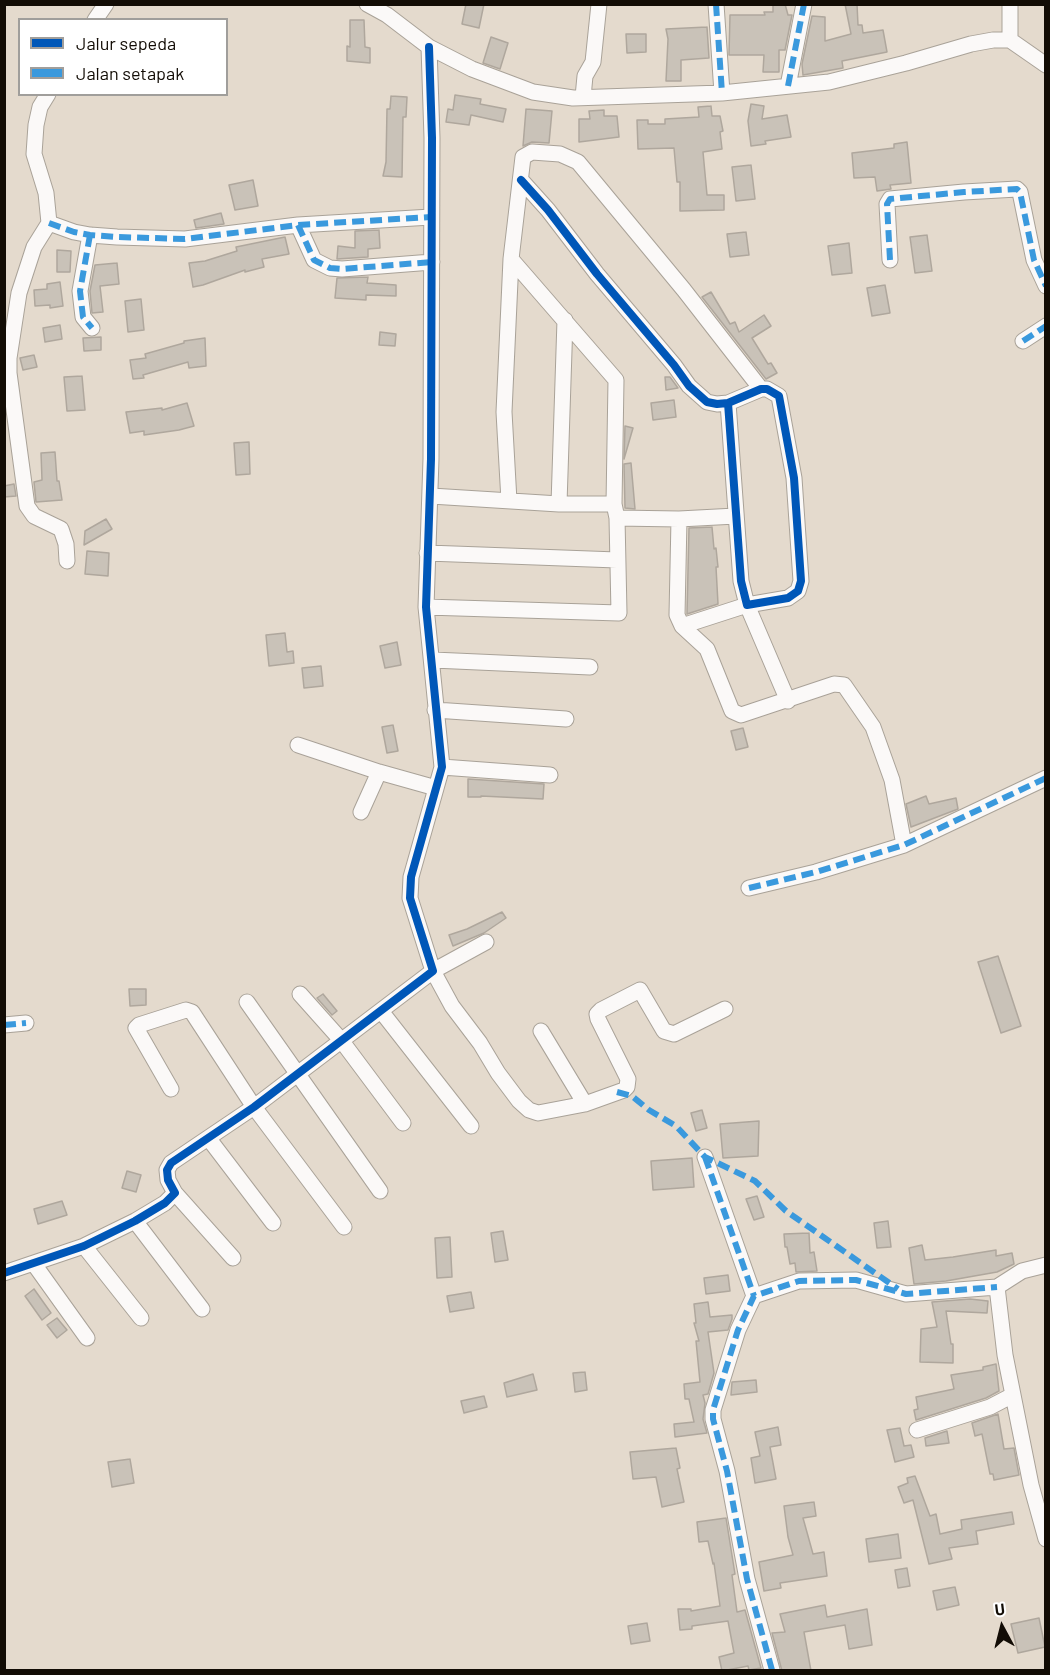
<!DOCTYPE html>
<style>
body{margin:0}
#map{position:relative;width:1050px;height:1675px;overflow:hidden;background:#e4dacd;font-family:Barlow,sans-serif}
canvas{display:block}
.frame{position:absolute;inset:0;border:6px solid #120c05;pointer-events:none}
.legend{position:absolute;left:18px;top:18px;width:210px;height:78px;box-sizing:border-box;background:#fff;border:2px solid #a09e9b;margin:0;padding:8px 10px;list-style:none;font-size:18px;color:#120c05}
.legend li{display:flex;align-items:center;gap:12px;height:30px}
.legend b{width:30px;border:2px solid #a09e9b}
.north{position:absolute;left:972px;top:1597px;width:60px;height:60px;-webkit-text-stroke:4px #fff;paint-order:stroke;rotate:353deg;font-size:16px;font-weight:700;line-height:24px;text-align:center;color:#120c05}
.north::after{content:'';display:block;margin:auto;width:21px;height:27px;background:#120c05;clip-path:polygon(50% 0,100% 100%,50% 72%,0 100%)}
</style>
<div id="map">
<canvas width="1050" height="1675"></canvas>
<div class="frame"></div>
<ul class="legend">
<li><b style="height:8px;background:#0057b8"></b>Jalur sepeda</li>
<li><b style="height:8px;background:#3a99dd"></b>Jalan setapak</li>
</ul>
<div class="north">U</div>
</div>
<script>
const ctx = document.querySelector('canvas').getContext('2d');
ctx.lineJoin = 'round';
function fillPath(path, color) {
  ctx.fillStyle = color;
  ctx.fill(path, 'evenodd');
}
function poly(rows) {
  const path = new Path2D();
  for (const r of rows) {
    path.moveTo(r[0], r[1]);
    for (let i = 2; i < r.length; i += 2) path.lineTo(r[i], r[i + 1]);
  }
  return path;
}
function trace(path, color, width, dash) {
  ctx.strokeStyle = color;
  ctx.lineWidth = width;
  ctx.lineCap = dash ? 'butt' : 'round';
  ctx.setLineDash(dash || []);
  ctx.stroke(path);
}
const building = poly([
 [466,4,484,4,479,28,462,24,466,4],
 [773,4,785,4,788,15,792,15,785,50,779,50,779,72,763,72,764,55,729,55,730,15,765,15,764,12,773,12,773,4],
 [845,4,857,4,858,25,862,25,863,33,883,30,887,52,842,61,843,68,803,75,802,64,812,16,825,17,825,41,851,34,845,4],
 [350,20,364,20,365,47,370,48,370,63,347,61,347,46,350,47,350,20],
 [707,27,709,58,681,60,681,81,666,81,668,39,666,29,707,27],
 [626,34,646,34,646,52,627,53,626,34],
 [491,37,508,43,500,69,483,63,491,37],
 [455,95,481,99,480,104,506,109,503,122,471,115,469,125,446,122,448,109,453,110,455,95],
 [391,96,407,97,406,117,403,117,402,177,383,176,386,162,387,109,390,109,391,96],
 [751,104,764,106,762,119,787,115,791,137,765,141,766,144,751,146,748,121,751,104],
 [711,106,712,116,720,116,723,131,720,132,722,149,703,152,707,195,724,195,724,210,680,211,680,182,677,182,674,148,638,149,637,120,648,120,648,124,665,124,665,119,699,117,698,107,711,106],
 [526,109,552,111,549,143,532,142,523,146,526,109],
 [604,110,604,116,617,116,619,137,579,142,579,119,590,119,589,111,604,110],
 [907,142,911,183,890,185,891,189,877,191,875,177,854,178,852,153,894,148,894,144,907,142],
 [751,165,755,199,736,201,732,167,751,165],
 [253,180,258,206,235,210,229,185,253,180],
 [221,213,224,224,196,228,194,220,221,213],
 [379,230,380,248,368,249,368,257,337,259,338,246,355,248,355,231,379,230],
 [746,232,749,255,730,257,727,234,746,232],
 [927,235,932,271,915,273,910,237,927,235],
 [285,237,289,254,262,259,264,267,245,272,245,270,203,285,193,287,189,263,205,261,237,251,236,247,285,237],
 [849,243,852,273,832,275,828,246,849,243],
 [57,250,71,251,70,272,57,272,57,250],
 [117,263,119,284,100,286,103,312,92,313,90,291,95,265,117,263],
 [368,277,367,283,396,285,396,296,366,295,366,300,335,298,337,278,368,277],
 [60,282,63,306,50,308,50,305,35,306,34,290,47,289,47,284,60,282],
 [885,285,890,313,872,316,867,288,885,285],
 [711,292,730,324,735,322,739,332,764,315,771,326,752,338,768,364,771,363,777,373,766,379,702,297,711,292],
 [141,299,144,330,128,332,125,301,141,299],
 [60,325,62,339,45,342,43,328,60,325],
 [380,332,396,334,395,346,379,345,380,332],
 [101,337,101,350,84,351,83,338,101,337],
 [205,338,206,366,189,368,188,362,143,375,144,378,133,379,130,360,146,358,145,354,184,343,184,341,205,338],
 [34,355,37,367,23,370,20,358,34,355],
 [82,376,85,410,67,411,64,377,82,376],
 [665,377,670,377,678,388,666,390,665,377],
 [674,400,676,417,653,420,651,403,674,400],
 [187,403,194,426,179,430,144,435,144,431,130,433,126,412,162,408,162,410,187,403],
 [625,426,633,428,624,459,625,426],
 [249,442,250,474,236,475,234,443,249,442],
 [55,452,57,481,59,481,62,500,36,502,34,482,42,480,41,453,55,452],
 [631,463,635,509,625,508,624,464,631,463],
 [14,484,16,496,4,497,4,486,14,484],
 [106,519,112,529,84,545,85,531,106,519],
 [712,527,714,549,716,548,718,567,716,567,718,604,687,614,689,528,712,527],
 [87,551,109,553,108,576,85,574,87,551],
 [285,633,287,652,293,651,294,663,269,666,266,635,285,633],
 [397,642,401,665,385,668,380,646,397,642],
 [321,666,323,686,304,688,302,668,321,666],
 [393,725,398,751,387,753,382,727,393,725],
 [743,728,748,747,736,750,731,731,743,728],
 [468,779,544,784,543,799,481,796,481,797,468,797,468,779],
 [926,796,929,804,956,798,958,809,911,827,906,804,926,796],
 [502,912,506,918,484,933,453,946,449,935,467,929,502,912],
 [998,956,1021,1026,1001,1033,978,962,998,956],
 [129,989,146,989,146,1005,130,1006,129,989],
 [323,994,337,1011,332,1015,317,998,323,994],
 [702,1110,707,1128,696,1131,691,1113,702,1110],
 [759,1121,758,1156,723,1158,720,1124,759,1121],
 [692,1158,694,1187,653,1190,651,1161,692,1158],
 [127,1171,141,1175,136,1192,122,1188,127,1171],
 [757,1196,764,1217,754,1220,746,1199,757,1196],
 [62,1201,67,1215,38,1224,34,1209,62,1201],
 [888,1221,891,1247,877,1248,874,1223,888,1221],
 [503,1231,508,1260,495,1262,491,1233,503,1231],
 [809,1233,810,1253,814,1252,817,1271,796,1272,795,1263,790,1264,787,1247,785,1247,784,1234,809,1233],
 [450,1237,452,1277,437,1278,435,1238,450,1237],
 [922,1245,925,1260,953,1257,996,1250,996,1256,1012,1253,1014,1264,997,1272,946,1281,914,1284,909,1248,922,1245],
 [728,1275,730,1291,706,1294,704,1278,728,1275],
 [34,1289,51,1313,42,1320,25,1296,34,1289],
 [471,1292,474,1308,450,1312,447,1296,471,1292],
 [970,1299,988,1301,987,1313,946,1311,951,1344,953,1344,953,1363,920,1362,921,1329,937,1327,932,1302,970,1299],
 [708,1302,710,1317,732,1315,732,1319,728,1330,708,1332,714,1373,708,1394,703,1395,705,1403,703,1419,707,1433,675,1437,674,1424,694,1422,689,1399,685,1399,684,1384,700,1382,696,1341,699,1341,694,1323,696,1323,694,1304,708,1302],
 [57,1318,67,1330,57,1338,47,1325,57,1318],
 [996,1364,999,1391,986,1398,916,1420,914,1410,918,1409,916,1397,954,1389,951,1375,983,1370,983,1367,996,1364],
 [585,1372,587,1390,575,1392,573,1373,585,1372],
 [533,1374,537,1390,507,1397,504,1383,533,1374],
 [756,1380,757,1392,731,1395,732,1382,756,1380],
 [484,1396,487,1407,464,1413,461,1401,484,1396],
 [998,1414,1004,1449,1014,1448,1019,1475,994,1480,993,1474,990,1474,982,1434,975,1436,972,1423,998,1414],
 [778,1427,781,1445,770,1447,776,1479,755,1483,751,1458,760,1456,755,1432,778,1427],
 [900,1428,904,1446,911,1445,914,1457,895,1462,887,1430,900,1428],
 [947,1431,949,1443,926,1446,925,1438,947,1431],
 [676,1448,680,1468,677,1469,684,1502,662,1507,656,1477,633,1479,630,1452,676,1448],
 [130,1459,134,1483,112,1487,108,1462,130,1459],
 [915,1476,930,1516,936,1514,940,1534,962,1529,961,1520,1012,1512,1014,1524,976,1531,978,1544,949,1548,952,1559,929,1564,913,1500,904,1503,898,1487,908,1483,907,1478,915,1476],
 [814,1502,816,1516,803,1518,813,1554,824,1552,827,1576,780,1583,781,1588,764,1591,759,1562,793,1555,788,1537,784,1506,814,1502],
 [726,1518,735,1574,732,1575,737,1612,745,1610,761,1668,749,1670,748,1666,722,1671,719,1657,734,1653,728,1621,692,1626,692,1629,680,1630,678,1609,691,1609,691,1611,720,1606,714,1563,713,1564,708,1541,699,1542,697,1522,726,1518],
 [898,1534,901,1558,869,1562,866,1539,898,1534],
 [907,1568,910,1586,898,1588,895,1570,907,1568],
 [955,1587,959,1605,937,1610,933,1591,955,1587],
 [825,1605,827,1617,867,1609,872,1645,849,1649,845,1625,804,1632,811,1671,782,1671,772,1633,785,1632,780,1614,825,1605],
 [1039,1618,1045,1647,1018,1653,1011,1624,1039,1618],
 [647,1623,650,1641,631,1644,628,1626,647,1623]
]);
const minor = poly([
 [367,4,387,15,429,47,472,69,533,92,573,98,722,93,829,82,906,63,971,44,993,40,1010,40,1046,65],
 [716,4,722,93],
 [1010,4,1010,40],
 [95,20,106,4],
 [788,86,804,4],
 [583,97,585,76,593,62,599,4],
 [521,180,548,210,597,274,674,365,689,386,707,402,717,404,728,403,761,389,767,389,779,396,794,478,801,581,798,591,788,598,747,605,741,581,728,403],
 [49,223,74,232,90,235,117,237,185,239,298,225,431,217],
 [298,225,314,260,330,268,342,269,432,262],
 [90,235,80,291,83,317,92,328],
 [890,260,887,204,890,199,964,192,1017,189,1020,192,1034,260,1046,286],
 [1023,341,1046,326],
 [9,373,27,506,34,516,61,529,66,544,67,561],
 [4,374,9,373,9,358,19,293,34,247,49,223,46,193,34,154,36,125,40,107,48,94],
 [431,496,559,504,614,504],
 [509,501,504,412,511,259,523,157,532,152,560,154,578,162,684,290,761,389],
 [559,504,565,320],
 [617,518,679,519,736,516],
 [679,519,677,615,682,626,707,649,732,711,741,715,834,684,844,685,873,727,892,780,904,845],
 [427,553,617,560],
 [426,607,619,613,617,518,614,504,616,380,511,259],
 [682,626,747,605,788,701],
 [433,660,590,667],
 [435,710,566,719],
 [298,745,379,772,436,788],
 [442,767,550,775],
 [361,812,379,772],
 [749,888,816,872,904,845,1046,778],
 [486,942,433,971,452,1006,480,1043,498,1073,519,1101,529,1110,538,1113,585,1104,624,1090,627,1087,628,1079,598,1019,597,1014,601,1010,640,990,664,1031,674,1034,725,1009],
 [300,994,341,1040,403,1123],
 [247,1002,380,1191],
 [381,1011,471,1126],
 [4,1025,26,1023],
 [541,1031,585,1104],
 [171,1089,136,1028,139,1025,186,1010,192,1012,254,1107,344,1227],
 [209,1139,273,1223],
 [705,1157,754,1296],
 [175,1193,233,1258],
 [135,1221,202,1309],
 [84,1246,141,1318],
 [34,1264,87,1338],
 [1046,1265,1022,1271,997,1287,1005,1355,1031,1485,1046,1539],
 [4,1273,84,1246,135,1221,165,1203,175,1193,168,1180,167,1170,171,1163,254,1107,433,971,410,898,411,877,442,767,426,607,431,459,432,138,429,47],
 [917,1430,990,1407,1013,1395],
 [772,1670,747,1579,727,1471,713,1419,713,1410,738,1330,754,1296,799,1281,856,1280,906,1294,997,1287]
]);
const quiet = poly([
 [716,4,722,93],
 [788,86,804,4],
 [49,223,74,232,90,235,117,237,185,239,298,225,431,217],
 [298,225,314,260,330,268,342,269,432,262],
 [90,235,80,291,83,317,92,328],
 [890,260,887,204,890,199,964,192,1017,189,1020,192,1034,260,1046,286],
 [1023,341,1046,326],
 [749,888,816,872,904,845,1046,778],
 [4,1025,26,1023],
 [617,1092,632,1096,649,1110,676,1126,705,1157,755,1181,786,1211,898,1289],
 [705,1157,754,1296],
 [772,1670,747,1579,727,1471,713,1419,713,1410,738,1330,754,1296,799,1281,856,1280,906,1294,997,1287]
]);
const cycleway = poly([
 [521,180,548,210,597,274,674,365,689,386,707,402,717,404,728,403,761,389,767,389,779,396,794,478,801,581,798,591,788,598,747,605,741,581,728,403],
 [4,1273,84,1246,135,1221,165,1203,175,1193,168,1180,167,1170,171,1163,254,1107,433,971,410,898,411,877,442,767,426,607,431,459,432,138,429,47]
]);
fillPath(building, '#c9c2b8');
trace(building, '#afa79d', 1.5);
trace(minor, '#a9a298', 17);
trace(minor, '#fbf9f8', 15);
trace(quiet, '#3a99dd', 6, [12, 6]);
trace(cycleway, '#0057b8', 8);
</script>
